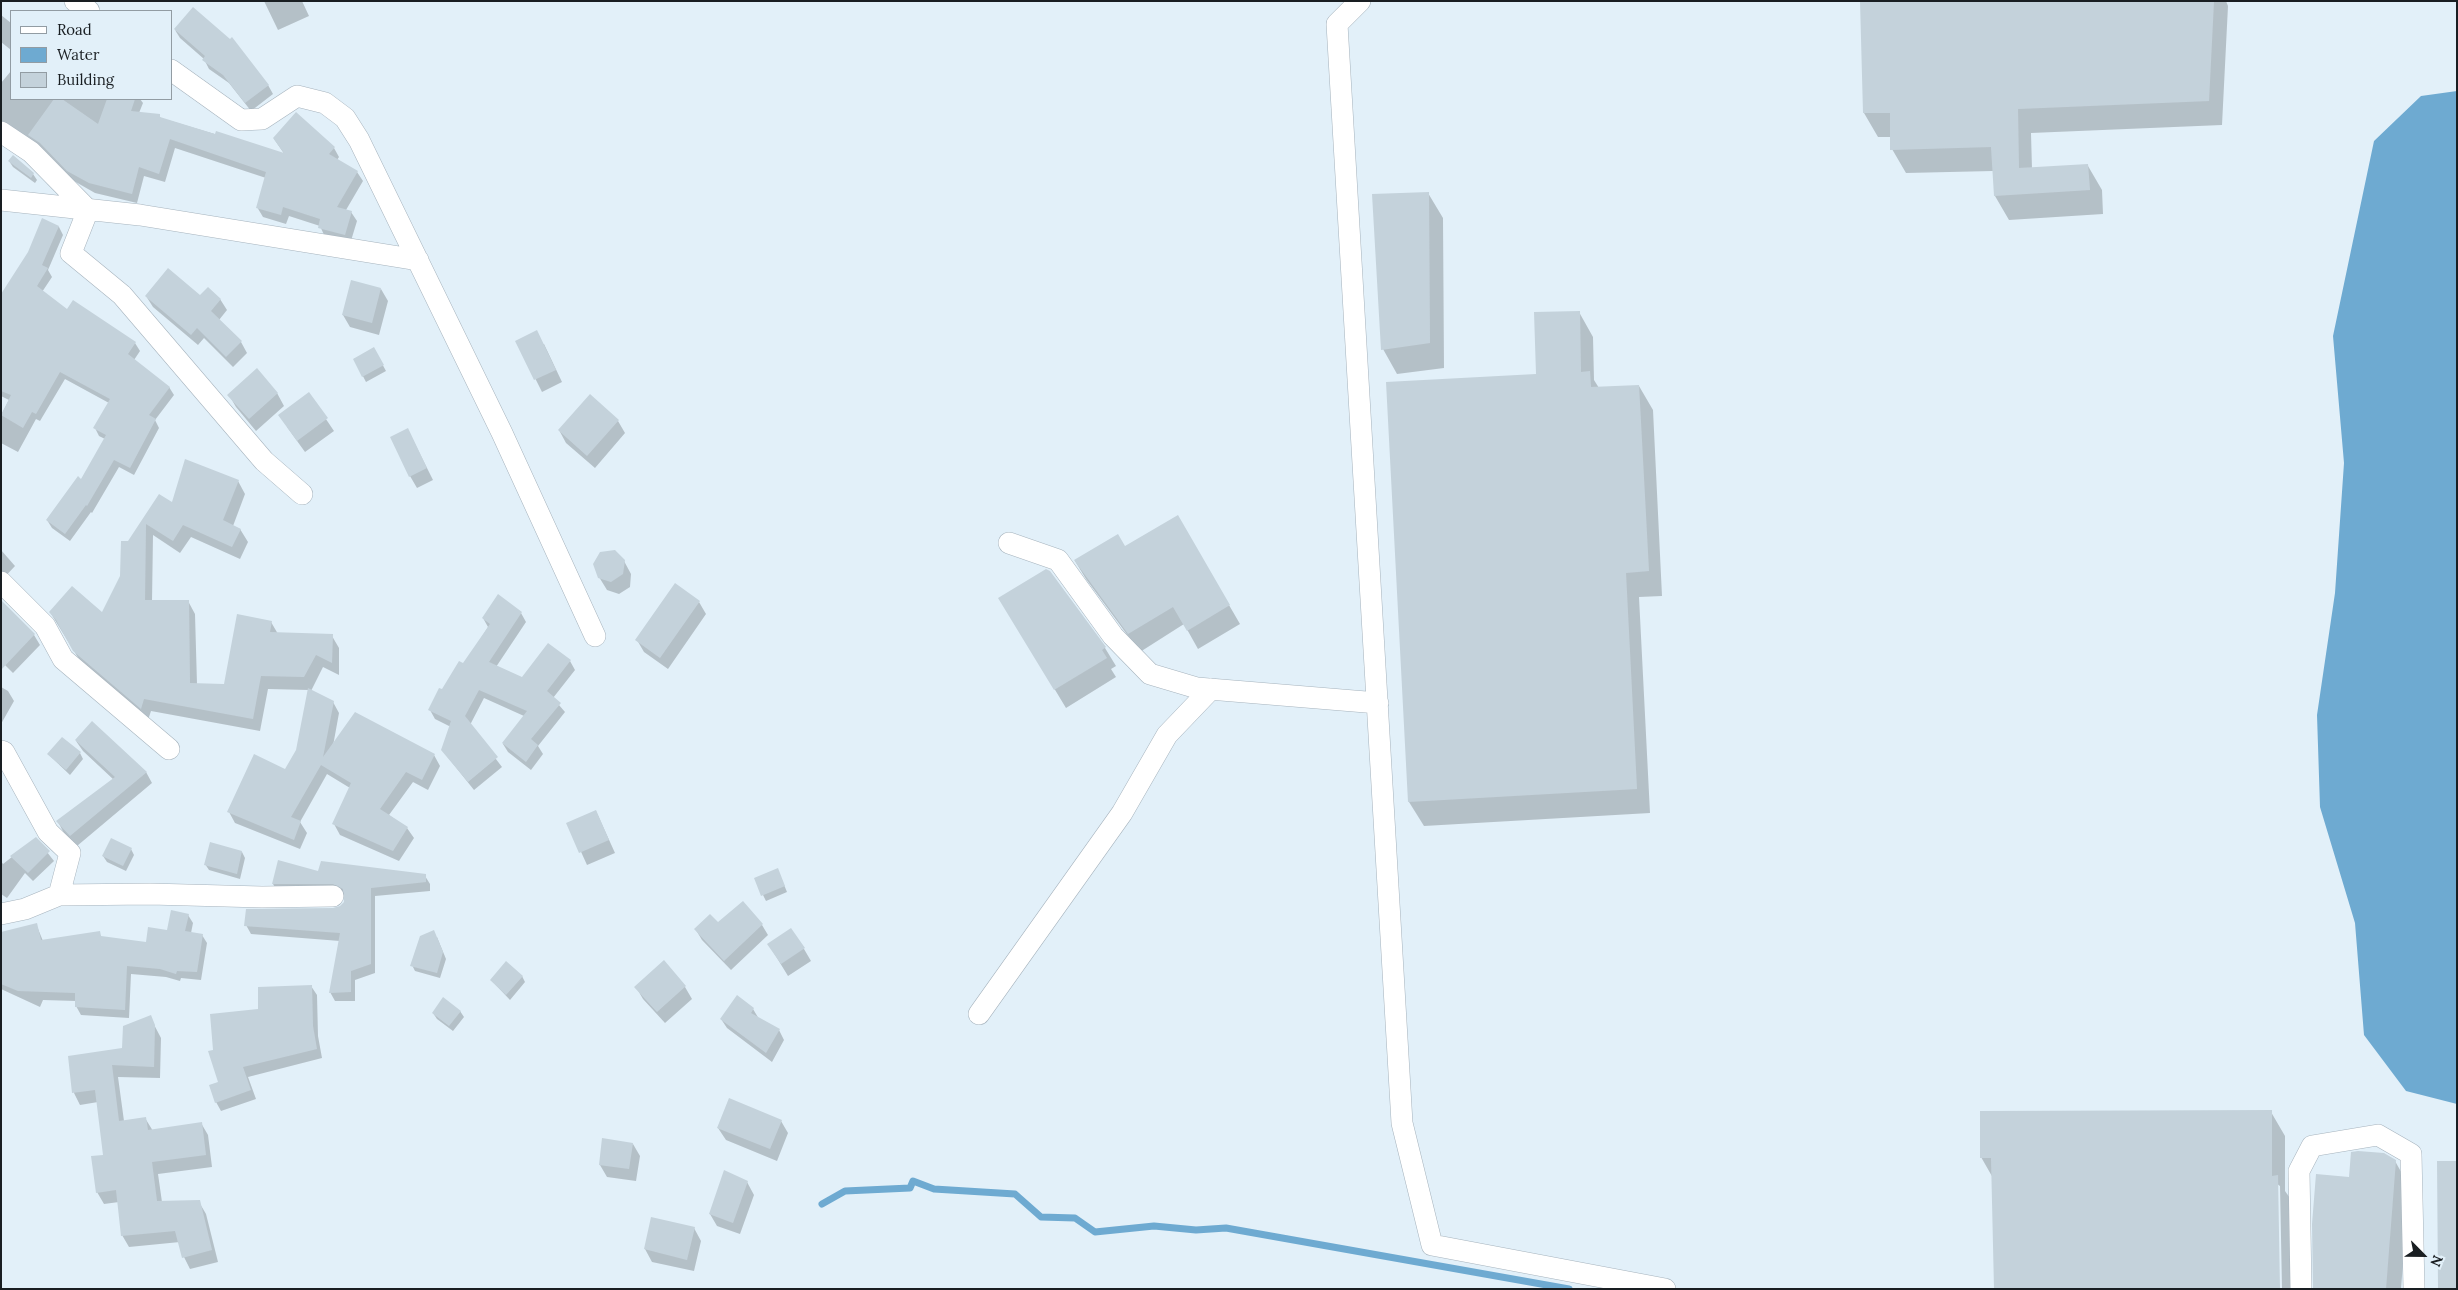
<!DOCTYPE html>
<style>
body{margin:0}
#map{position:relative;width:2458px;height:1290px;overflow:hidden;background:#e2f0f9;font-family:Lora,serif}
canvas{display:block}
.frame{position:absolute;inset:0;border:2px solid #191e22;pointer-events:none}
.legend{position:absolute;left:10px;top:10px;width:162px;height:90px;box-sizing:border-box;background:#e2f0f9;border:1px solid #929ca3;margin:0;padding:6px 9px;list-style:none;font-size:15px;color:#191e22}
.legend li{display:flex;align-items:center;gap:10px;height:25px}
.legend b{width:25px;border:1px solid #929ca3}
.north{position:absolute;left:2398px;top:1230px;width:50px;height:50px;-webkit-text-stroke:4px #e2f0f9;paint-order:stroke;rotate:113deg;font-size:14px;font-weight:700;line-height:20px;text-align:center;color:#191e22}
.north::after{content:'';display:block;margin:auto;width:18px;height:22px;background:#191e22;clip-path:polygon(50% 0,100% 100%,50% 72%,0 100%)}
</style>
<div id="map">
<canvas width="2458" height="1290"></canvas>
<div class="frame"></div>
<ul class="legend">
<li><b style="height:6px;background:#fff"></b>Road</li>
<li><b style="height:14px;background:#6eaad1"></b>Water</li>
<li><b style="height:14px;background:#c4d2db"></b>Building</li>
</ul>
<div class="north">N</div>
</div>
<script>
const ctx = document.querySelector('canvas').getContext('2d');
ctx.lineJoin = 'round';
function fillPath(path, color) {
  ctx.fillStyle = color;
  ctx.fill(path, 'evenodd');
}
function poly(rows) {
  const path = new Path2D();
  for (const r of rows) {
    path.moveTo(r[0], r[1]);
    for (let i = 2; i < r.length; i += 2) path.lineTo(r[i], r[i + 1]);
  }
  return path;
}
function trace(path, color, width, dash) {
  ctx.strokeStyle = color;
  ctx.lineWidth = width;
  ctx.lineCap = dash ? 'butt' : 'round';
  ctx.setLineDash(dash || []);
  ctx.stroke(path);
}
const water = poly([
 [2457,91,2457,1104,2406,1091,2364,1035,2355,923,2320,807,2317,715,2335,593,2344,463,2333,336,2374,141,2421,96]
]);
const shadow = poly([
 [264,1,302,1,309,16,278,30],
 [1861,1,2226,1,2228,6,2222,125,2031,133,2032,169,2088,166,2102,190,2103,214,2009,220,1995,196,1993,171,1906,173,1892,149,1891,137,1878,137,1864,113],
 [1,15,11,23,11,50,1,42],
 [175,30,268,85,273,94,251,111,229,83,209,69,204,59,180,38],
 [11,71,11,99,140,99,143,103,139,113,159,116,161,118,285,155,274,139,334,148,339,157,337,160,357,172,363,181,346,210,351,212,357,221,350,244,325,237,320,226,289,216,286,224,263,217,257,207,266,178,175,148,165,182,144,176,137,203,95,193,74,181,45,151,1,123,1,83],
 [13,157,33,174,37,180,35,183,13,167,9,161],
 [1428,193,1443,218,1444,368,1397,374,1383,349],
 [42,220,59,227,63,235,48,270,52,277,42,292,68,311,135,343,140,351,134,360,169,387,174,395,155,420,159,428,134,475,119,467,92,513,91,512,70,541,52,528,47,520,81,480,105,439,99,436,95,428,109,403,65,379,40,421,36,419,18,452,1,443,1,415,9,400,1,396,1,354,29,252],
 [381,289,388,301,379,335,350,327,343,315],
 [146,296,220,299,227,310,219,320,241,342,247,353,233,367,204,338,198,345,153,307],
 [1579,312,1593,337,1594,380,1599,388,1639,386,1653,410,1662,596,1639,597,1650,813,1424,826,1409,802,1388,384,1537,375],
 [517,342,544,344,562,382,542,392],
 [374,349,386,371,366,382,354,359],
 [277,393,284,406,256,431,236,407,229,395],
 [309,394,334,431,305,452,287,427],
 [618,421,625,433,595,468,566,443,559,430],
 [408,430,433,480,417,488,410,476],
 [238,481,245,494,233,526,240,529,248,542,240,559,191,537,180,553,153,535,152,602,188,601,195,614,197,684,225,686,271,622,278,634,332,636,339,648,339,675,323,667,311,691,333,702,339,713,333,746,434,755,440,766,428,790,413,782,389,815,407,828,414,838,399,861,340,835,334,824,350,788,327,774,300,822,307,833,300,849,235,823,229,812,286,770,297,750,309,690,268,689,260,731,151,711,148,720,82,664,50,612,102,614,122,576,129,543,159,496,172,504],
 [1178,517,1240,624,1198,649,1184,624,1140,652,1086,579,1075,561,1125,548],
 [1,550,15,566,1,581],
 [624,561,631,574,630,587,619,594,607,590,599,577],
 [1049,572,1105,648,1116,666,1111,669,1116,677,1066,708,1011,617],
 [499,596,521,613,526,622,496,667,523,679,570,661,575,670,553,698,565,712,538,746,543,754,531,770,508,752,503,744,524,716,484,698,470,725,502,767,474,790,442,750,451,727,435,719,430,710,464,665,488,627,483,618],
 [1,602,34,635,40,645,13,673,1,661],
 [699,602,706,614,668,669,644,652,637,640],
 [1,687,8,691,14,701,1,724],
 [76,741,146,772,152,783,77,846,64,833,58,822,114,780,83,751],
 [80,753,83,759,70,775,49,755],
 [596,811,615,853,587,865,568,823],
 [36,838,54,861,33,881,25,873,7,898,1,894,1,861,3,864],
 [131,849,134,855,126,871,107,862,103,856],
 [242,852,245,858,240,879,209,870,205,864],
 [279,862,318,873,425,876,430,884,430,891,375,896,375,973,355,980,355,1001,335,1001,330,992,340,941,251,934,246,925,333,910,340,908,345,902,345,895,339,892,278,893,273,884],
 [780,875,787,892,766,901,763,895],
 [188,915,193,923,191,933,202,935,207,943,201,980,181,978,180,981,166,977,131,974,129,1018,81,1015,76,1006,76,1001,43,1000,40,1007,1,989,1,965,36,924,43,941,99,933,102,938,147,943,168,931],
 [762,925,768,935,731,970,702,940,696,930],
 [437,937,446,959,440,978,415,971,412,965],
 [769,945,804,949,811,961,788,976],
 [522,976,525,982,510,1000,491,980],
 [311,986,317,995,318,1036,322,1058,248,1077,256,1099,221,1111,216,1102,219,1083,214,1051,260,1010],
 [636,987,685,987,692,999,665,1023,643,999],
 [753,1009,759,1019,779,1030,784,1040,772,1062,727,1028,721,1019],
 [460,1011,464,1017,453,1031,437,1019,433,1013],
 [150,1017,161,1038,160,1078,118,1077,124,1121,145,1118,153,1131,201,1123,208,1135,212,1167,158,1174,162,1202,199,1202,206,1214,218,1262,190,1269,184,1257,180,1242,129,1247,122,1235,119,1202,104,1204,97,1192,105,1156,98,1102,80,1105,74,1093,69,1057,124,1050],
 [2271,1112,2285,1136,2285,1191,2292,1201,2293,1289,2282,1289,2280,1186,2277,1184,1993,1178,1981,1157],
 [781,1121,788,1133,777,1161,726,1140,718,1128],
 [633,1144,640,1156,636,1181,607,1177,600,1165],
 [2395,1161,2409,1186,2401,1289,2316,1289,2351,1178],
 [2457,1162,2457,1289,2440,1289,2440,1288],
 [747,1182,754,1195,740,1234,717,1226,710,1214],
 [652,1219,694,1228,701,1241,694,1271,652,1262,645,1249]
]);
const stream = poly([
 [822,1204,845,1191,910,1188,913,1181,934,1189,1015,1194,1041,1217,1075,1218,1095,1232,1154,1226,1196,1230,1226,1228,1569,1289]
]);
const building = poly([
 [1860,1,2214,1,2209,101,2018,109,2019,168,2088,164,2090,190,1994,196,1991,147,1890,150,1890,113,1863,113],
 [193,7,230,39,232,37,269,85,245,103,223,75,202,60,205,56,174,29],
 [54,99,62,99,98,124,107,99,135,99,131,111,160,114,160,117,215,134,216,131,284,153,273,138,296,112,335,147,329,154,358,171,337,207,352,211,345,235,318,228,320,219,283,207,281,215,256,208,266,172,170,139,159,174,139,167,132,194,89,183,67,171,40,143,28,135],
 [13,155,34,173,31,178,8,161],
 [1429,192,1430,343,1381,350,1372,194],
 [42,218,59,226,42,265,48,268,37,286,67,309,73,300,136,342,128,354,170,387,149,415,156,419,130,468,114,460,87,506,86,505,65,534,46,520,78,476,81,479,106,435,93,428,110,399,60,372,36,414,32,412,23,428,1,415,11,395,1,391,1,294,28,252],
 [168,268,200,295,208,287,221,299,211,311,242,341,226,357,197,328,191,335,145,296],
 [351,280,381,288,372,323,342,315],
 [1580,311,1581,372,1590,371,1591,387,1639,385,1649,571,1626,573,1637,789,1408,802,1386,382,1536,374,1534,312],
 [537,330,556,370,534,380,515,341],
 [374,347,384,365,362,377,353,359],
 [257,368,278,393,249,419,227,395],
 [309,392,328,418,297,441,278,415],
 [590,394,619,420,587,456,558,430],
 [408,428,427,468,409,477,390,437],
 [185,459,239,480,223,520,241,529,232,547,183,525,173,541,146,524,145,600,189,600,190,683,224,684,237,614,272,621,270,632,333,634,332,663,316,655,304,677,261,676,253,719,144,699,141,709,73,651,56,620,49,612,72,586,102,612,120,576,121,541,128,541,159,494,172,502],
 [1178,515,1230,605,1187,631,1173,607,1128,634,1074,560,1118,534,1125,546],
 [615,550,625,560,623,574,611,582,598,578,593,564,600,552],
 [1046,569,1050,571,1106,647,1102,650,1107,658,1054,690,998,598],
 [675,583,700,601,660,658,635,640],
 [498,594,522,612,489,662,522,677,548,643,571,660,547,691,561,703,531,739,538,745,526,762,502,743,527,711,479,690,465,716,498,757,468,782,441,750,451,721,428,710,439,688,442,689,459,661,463,663,490,624,482,618],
 [1,600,35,634,1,670],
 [308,688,334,701,323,757,355,712,435,754,422,780,406,772,380,809,408,827,393,851,332,824,351,783,321,765,291,817,301,821,294,840,227,812,254,754,285,769,296,750],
 [92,721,147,772,70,836,56,821,115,777,75,740],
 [62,737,81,752,66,770,47,754],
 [596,810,609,840,579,853,566,823],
 [36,837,50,851,28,873,10,856],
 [111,838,132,848,123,866,102,856],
 [210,842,242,851,237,874,204,865],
 [278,860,318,871,321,861,426,874,426,882,371,888,371,964,351,971,351,992,329,993,340,933,244,926,246,909,333,908,340,906,344,902,343,889,333,884,272,884],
 [778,868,785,886,761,896,754,878],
 [743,901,763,924,724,961,694,929,710,914,718,922],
 [171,910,189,914,185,931,203,934,197,972,177,971,176,974,160,969,127,966,125,1010,75,1007,75,993,18,991,1,984,1,932,37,923,41,940,100,931,101,936,146,942,148,927,167,930],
 [791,928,805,948,781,964,767,944],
 [434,930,443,952,437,973,410,966,420,936],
 [664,960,686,986,657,1012,634,987],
 [506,961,523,976,506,995,490,980],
 [312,985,313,1026,317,1049,243,1067,251,1090,215,1103,209,1085,218,1082,208,1051,213,1050,210,1014,258,1009,258,987],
 [737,995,754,1008,751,1013,780,1029,766,1053,720,1019],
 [443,997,461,1011,449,1026,432,1013],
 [151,1015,155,1025,154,1067,112,1065,119,1121,146,1117,148,1130,202,1122,206,1155,152,1162,157,1201,200,1200,212,1250,182,1258,175,1231,121,1236,116,1190,96,1193,91,1156,103,1155,95,1090,72,1093,68,1056,122,1048,123,1026],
 [729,1098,782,1120,770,1149,717,1128],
 [2272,1110,2272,1176,2278,1175,2280,1289,1994,1289,1991,1158,1980,1158,1980,1111],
 [602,1138,633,1143,629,1169,599,1165],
 [2358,1151,2384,1153,2396,1160,2386,1289,2313,1288,2312,1224,2316,1174,2349,1177,2351,1152],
 [2437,1161,2457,1161,2457,1288,2438,1288],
 [724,1170,748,1181,733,1223,709,1214],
 [651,1217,695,1227,687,1260,644,1249]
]);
const street = poly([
 [75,1,89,11],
 [1360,1,1337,24,1402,1123,1432,1245,1665,1289],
 [171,70,241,120,262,119,297,96,325,103,345,118,359,140,502,433,595,636],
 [1,132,31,152,88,210,71,253,122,295,264,461,302,494],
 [1,200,140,215,418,260],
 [1009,543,1058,560,1113,636,1150,674,1197,688,1378,703],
 [1,582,45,626,63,659,169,749],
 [1,751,4,752,48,832,70,853,59,895],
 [1,914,25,909,59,895,150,894,262,897,333,896],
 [979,1014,1122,813,1167,735,1211,689],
 [2301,1289,2299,1171,2312,1146,2378,1135,2411,1154,2414,1289]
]);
fillPath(water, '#6eaad1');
fillPath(shadow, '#0003');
trace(stream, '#6eaad1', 7);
fillPath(building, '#c4d2db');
trace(street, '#a6b3bd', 22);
trace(street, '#fff', 21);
</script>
